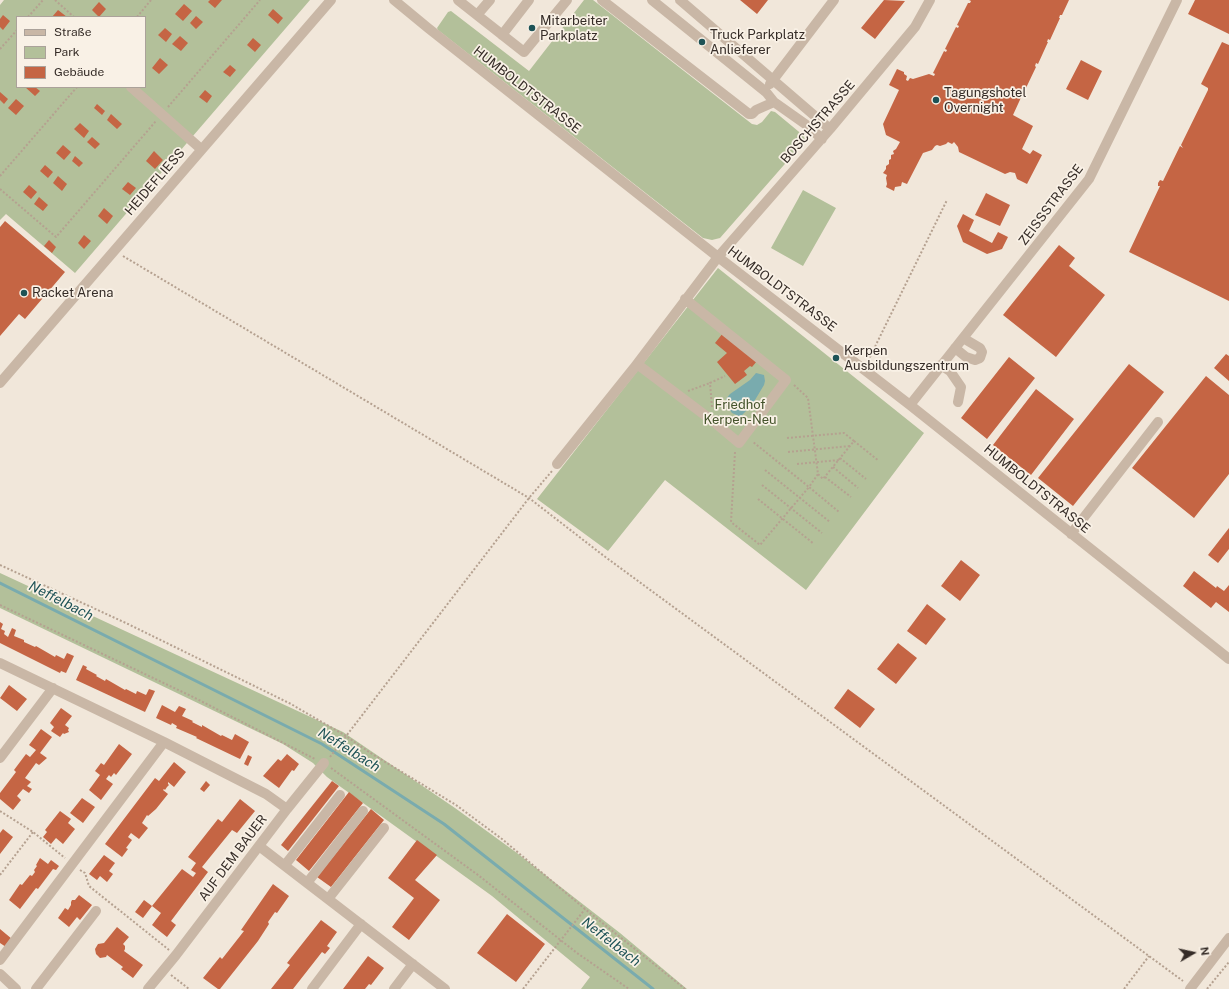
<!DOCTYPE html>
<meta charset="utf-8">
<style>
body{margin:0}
#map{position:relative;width:1229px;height:989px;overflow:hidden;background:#f1e7da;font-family:"Public Sans",sans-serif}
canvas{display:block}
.legend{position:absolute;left:16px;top:16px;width:130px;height:72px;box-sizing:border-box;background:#f9f1e6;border:1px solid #aba29a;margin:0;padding:5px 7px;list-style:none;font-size:12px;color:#352c27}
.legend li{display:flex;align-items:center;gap:8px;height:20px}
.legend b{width:20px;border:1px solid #aba29a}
.north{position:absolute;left:1173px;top:933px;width:40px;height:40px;-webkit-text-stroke:3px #f9f1e6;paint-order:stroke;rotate:81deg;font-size:11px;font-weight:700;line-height:16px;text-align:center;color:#352c27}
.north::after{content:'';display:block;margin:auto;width:14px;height:18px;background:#352c27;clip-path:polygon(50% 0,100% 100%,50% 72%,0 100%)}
</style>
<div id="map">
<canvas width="1229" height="989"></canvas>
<ul class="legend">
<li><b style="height:5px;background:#c9b7a6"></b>Straße</li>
<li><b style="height:11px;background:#b3c09a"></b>Park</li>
<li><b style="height:11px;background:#c56544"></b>Gebäude</li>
</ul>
<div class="north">N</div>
</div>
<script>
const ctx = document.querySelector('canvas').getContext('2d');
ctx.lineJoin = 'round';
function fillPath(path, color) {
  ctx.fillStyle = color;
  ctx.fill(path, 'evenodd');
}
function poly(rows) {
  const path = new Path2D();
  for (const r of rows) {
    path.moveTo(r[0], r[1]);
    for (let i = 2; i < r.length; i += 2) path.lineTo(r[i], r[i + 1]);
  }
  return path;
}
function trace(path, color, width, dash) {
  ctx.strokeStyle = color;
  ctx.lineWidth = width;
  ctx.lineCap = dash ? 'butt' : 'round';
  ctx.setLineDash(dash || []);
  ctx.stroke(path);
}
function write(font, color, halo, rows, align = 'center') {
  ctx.font = font + ' "Public Sans",sans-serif';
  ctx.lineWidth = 3.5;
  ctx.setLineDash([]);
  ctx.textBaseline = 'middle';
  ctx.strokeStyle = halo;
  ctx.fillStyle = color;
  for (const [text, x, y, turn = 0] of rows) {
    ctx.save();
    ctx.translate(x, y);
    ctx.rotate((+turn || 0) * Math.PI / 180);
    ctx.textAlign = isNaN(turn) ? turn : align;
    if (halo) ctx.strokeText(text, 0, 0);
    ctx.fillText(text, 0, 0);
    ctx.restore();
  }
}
const green = poly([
 [4,0,310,0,75,273,6,214,0,220,0,5],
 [17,17,145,17,145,87,17,87],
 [584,0,593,0,752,124,757,125,762,122,771,111,775,112,804,136,805,141,720,238,712,240,703,238,438,30,437,28,448,12,451,11,529,71],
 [803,190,836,208,803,266,771,248],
 [718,268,924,433,806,590,665,480,608,551,537,499],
 [0,573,343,732,455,808,517,853,620,933,687,989,581,989,590,977,492,896,327,777,313,763,283,744,0,608]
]);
const water = poly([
 [756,373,764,375,765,381,764,385,752,405,741,416,739,416,732,413,727,406,726,399,730,394,750,380]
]);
const stream = poly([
 [0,583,322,744,444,824,653,989]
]);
const building = poly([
 [210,0,222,0,215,8,208,2],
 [740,0,768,0,757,14],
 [884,0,905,1,875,39,861,28],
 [969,0,1069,0,1062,15,1060,15,1059,18,1060,18,1050,40,1048,39,1047,42,1048,42,1038,64,1036,63,1035,66,1036,67,1026,88,1024,87,1023,90,1024,91,1013,115,1033,126,1022,149,1030,154,1033,150,1042,155,1027,184,1017,179,1015,173,1010,172,1005,174,959,152,958,147,954,142,952,144,948,142,946,144,940,146,937,145,935,146,932,150,923,153,907,184,902,182,901,186,895,187,894,191,886,187,887,184,886,178,887,175,883,173,886,169,886,166,889,164,889,160,891,159,891,155,894,154,893,151,896,149,900,142,886,135,883,124,899,90,889,85,897,69,904,72,904,74,907,76,906,80,908,81,910,78,913,79,929,74,934,76,935,74,933,73,944,51,946,52,947,50,945,49,956,27,958,28,959,26,957,25,968,3,970,3,971,1],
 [1195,0,1229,0,1229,34,1188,14],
 [99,2,106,9,99,17,92,10],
 [184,4,192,11,183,21,175,14],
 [273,9,283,18,278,24,268,15],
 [58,10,67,17,52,17],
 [3,15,10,21,3,30,0,27,0,19],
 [196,16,203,22,196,29,190,23],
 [165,28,172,34,166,42,158,35],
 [180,36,188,43,181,51,172,44],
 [253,38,261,45,255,52,247,45],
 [1222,42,1229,45,1229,301,1129,252,1160,186,1158,186,1158,183,1160,180,1163,181,1180,146,1183,148,1181,145,1208,90,1208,88,1201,84],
 [160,58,168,65,159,74,152,68],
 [1081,60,1102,71,1088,100,1066,89],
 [230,65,236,70,230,77,223,72],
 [25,87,35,87,40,91,35,96],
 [205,90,212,96,207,103,199,97],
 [0,92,8,99,4,104,0,100],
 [16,99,24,106,16,115,8,108],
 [97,104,105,111,102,115,94,108],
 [111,114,122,124,117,129,107,120],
 [80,123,89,131,84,138,74,129],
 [92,137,100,144,95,149,87,142],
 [63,145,71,152,64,160,56,153],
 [154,151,163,160,155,169,146,161],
 [75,156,83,163,79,167,72,161],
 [45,165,53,172,48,178,40,171],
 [58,176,67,184,62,191,53,183],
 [128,182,136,188,130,195,122,189],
 [29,185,37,192,31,199,23,192],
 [986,193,1010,205,1000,226,975,215],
 [39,197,48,205,43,211,34,204],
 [104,208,113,216,107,224,98,216],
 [963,214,974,220,969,231,992,243,998,232,1008,237,1002,249,987,254,963,242,957,226],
 [5,221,65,272,25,319,19,314,0,336,0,227],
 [84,235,91,241,84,249,78,243],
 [49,240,56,247,52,253,44,246],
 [1059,245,1075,258,1069,266,1105,295,1056,357,1003,315],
 [723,333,757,361,752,367,750,366,744,371,747,375,735,384,717,362,727,353,715,343],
 [1226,354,1229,356,1229,381,1214,368],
 [1009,357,1035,378,987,439,961,418],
 [1129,364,1164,392,1073,506,1038,478],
 [1206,376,1229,395,1229,474,1194,518,1132,468],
 [1036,389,1074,419,1031,475,993,445],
 [1229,528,1229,549,1218,563,1208,555],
 [961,560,980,575,960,601,941,586],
 [1194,571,1216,588,1217,586,1224,591,1229,585,1229,612,1216,602,1211,608,1183,586],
 [927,604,946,619,926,645,907,631],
 [0,622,3,624,1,629,5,631,4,634,8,637,12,628,16,630,14,636,24,640,24,642,35,647,36,646,55,657,56,655,64,659,67,653,74,656,66,673,61,671,60,673,0,643],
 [898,643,917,658,896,684,877,669],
 [83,665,87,667,86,669,97,675,96,676,105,681,106,679,125,690,126,689,136,694,137,691,146,695,149,689,155,691,145,712,76,680],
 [9,685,27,699,17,711,0,698],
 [848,689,875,709,860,728,834,708],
 [162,705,175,712,179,706,186,709,182,716,193,721,192,722,202,727,202,725,221,736,222,735,232,740,235,734,249,742,240,759,196,738,197,737,176,728,177,726,172,723,171,725,156,718],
 [61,708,72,716,65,725,69,728,68,730,69,732,64,734,63,733,60,737,51,731,54,727,50,723],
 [41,729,52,737,40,753,47,758,39,765,36,763,25,778,31,782,27,786,32,789,29,793,23,789,17,796,21,800,13,810,0,799,0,793,16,772,14,770,26,754,30,757,36,750,29,745],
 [119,744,132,754,116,775,114,773,111,777,109,775,106,779,113,784,101,800,89,790,100,775,95,771,101,763,104,765],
 [287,754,299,764,294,771,292,770,279,788,263,776,278,759,281,761],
 [248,755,252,757,248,766,244,764],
 [174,762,186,772,174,787,168,782,168,784,169,785,167,787,165,790,164,789,163,790,168,794,156,809,148,816,147,815,142,823,148,828,139,839,131,833,128,837,132,840,126,848,128,849,122,857,105,844,155,778,159,781],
 [206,781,210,785,204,792,200,789],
 [332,781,339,786,288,851,281,845],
 [349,792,363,803,309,871,296,860],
 [82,798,95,807,83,823,70,813],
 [240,799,255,811,237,833,232,830,202,867,208,872,171,921,176,925,167,937,152,925,161,913,152,906,143,918,135,912,144,900,152,906,182,869,193,877,196,873,191,870,196,863,188,857,218,819,222,822],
 [371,809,384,820,331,887,317,877],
 [60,811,71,819,68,823,75,829,63,844,56,838,51,844,43,837,47,832,45,830],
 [3,829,13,837,0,854,0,833],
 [417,840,437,855,415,880,440,900,409,940,392,927,414,898,388,878],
 [104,855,115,863,109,871,113,874,107,882,100,876,97,880,89,874],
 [40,858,48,864,51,860,59,866,56,870,53,869,38,889,36,888,20,909,9,900,20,884,22,885,30,875,32,876,35,872,34,870,37,866,36,865],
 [273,884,289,896,277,913,275,912,268,922,269,924,258,941,220,989,218,989,203,978,220,957,222,959,244,931,241,930],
 [79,895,92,905,80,920,77,917,69,927,58,918,65,908,68,910,71,905,71,902,72,900,75,900],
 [507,914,545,944,516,982,477,953],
 [321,920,337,932,327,946,330,948,325,954,322,952,293,989,271,989,290,965,287,963],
 [117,927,129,937,123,944,125,946,125,949,124,951,143,965,133,978,121,969,123,967,107,955,106,957,100,958,96,954,95,949,98,944,104,943],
 [0,929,12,939,6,947,0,943],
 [368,956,384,968,371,985,369,984,365,989,343,989]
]);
const path = poly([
 [55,0,74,17],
 [28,17,43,0],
 [137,17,151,0],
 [0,49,17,30],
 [168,107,260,0],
 [0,176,77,87],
 [0,189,56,237,156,121],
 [123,256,529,498,604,556,1183,981],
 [868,361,947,200],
 [794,385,808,398,818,474,809,487,839,512],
 [688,391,710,383],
 [712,407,710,383,725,376],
 [787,438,844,433,854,441,823,479,818,474],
 [854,441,879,461],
 [735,452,731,522,760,545,809,487,753,442],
 [788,452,850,446],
 [840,458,866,479],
 [797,464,839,460],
 [833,467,858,488],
 [765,470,830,522],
 [825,477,851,497],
 [762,485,822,533],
 [758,499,814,544],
 [0,565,128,624,291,704,346,736,369,752,456,805,502,839,585,909,685,989],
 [0,605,191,696,315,759],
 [330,757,529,498,552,471],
 [331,768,478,875,577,953,629,989],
 [0,811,33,832,65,858],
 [80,870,85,873,89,886,169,950],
 [0,875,33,832],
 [171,975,189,989],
 [523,989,585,909],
 [1124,989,1149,956],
 [1207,989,1229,962]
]);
const minor = poly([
 [394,0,428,28,718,257,910,405,1229,659],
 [458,0,524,52,567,0],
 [602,0,749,114,752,114,756,110,774,102],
 [652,0,766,92,774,102,808,126,822,139],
 [680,0,830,129],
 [477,15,490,0],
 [502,35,529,0],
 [770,84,834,0],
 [131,87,201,149],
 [955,348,966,357,975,360,980,358,982,352,980,348,963,338],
 [637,364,714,422,739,443,786,380,685,299],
 [941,365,950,371,961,387,958,402],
 [0,383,331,0],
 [910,405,1089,179,1177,0],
 [557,464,634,368,718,257,830,129,915,27,930,0],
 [1071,534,1158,422],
 [0,663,164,742,266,794,287,809],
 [0,758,53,688],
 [259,846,445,989],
 [285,865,340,795],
 [307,883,363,811],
 [328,899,384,828],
 [0,960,164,742],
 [0,974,16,989],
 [36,989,96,911],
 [148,989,176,955,287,809,324,763],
 [312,989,361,924],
 [394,989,413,964],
 [1190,989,1229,938]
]);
const markers = [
 [532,28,4,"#1d5256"],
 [702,42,4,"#1d5256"],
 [936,100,4,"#1d5256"],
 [24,293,4,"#1d5256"],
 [836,358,4,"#1d5256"]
];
const poiNames = [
 ["Mitarbeiter",540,21],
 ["Parkplatz",540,36],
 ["Truck Parkplatz",710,35],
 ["Anlieferer",710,50],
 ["Tagungshotel",944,93],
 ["Overnight",944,108],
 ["Racket Arena",32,293],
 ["Kerpen",844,351],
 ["Ausbildungszentrum",844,366]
];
const streetNames = [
 ["HUMBOLDTSTRASSE",527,90,38],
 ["BOSCHSTRASSE",818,122,-49],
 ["HEIDEFLIESS",155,182,-49],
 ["ZEISSSTRASSE",1051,205,-53],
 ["HUMBOLDTSTRASSE",782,289,37],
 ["HUMBOLDTSTRASSE",1037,489,39],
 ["AUF DEM BAUER",233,858,-53]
];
const parkNames = [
 ["Friedhof",740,405],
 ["Kerpen-Neu",740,420]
];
const waterNames = [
 ["Neffelbach",61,601,27],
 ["Neffelbach",349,750,32],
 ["Neffelbach",611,942,38]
];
fillPath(green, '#b3c09a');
fillPath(water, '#79abae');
trace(stream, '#79abae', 3);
fillPath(building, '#c56544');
trace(path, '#b5a190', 2, [2, 2]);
trace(minor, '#c9b7a6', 10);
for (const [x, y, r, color] of markers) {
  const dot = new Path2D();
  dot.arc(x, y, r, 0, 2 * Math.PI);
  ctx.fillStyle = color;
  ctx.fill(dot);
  trace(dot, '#f9f1e6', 1.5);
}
write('13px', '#352c27', '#f9f1e6', poiNames, 'left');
write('13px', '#352c27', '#f9f1e6', streetNames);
write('13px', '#44532b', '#f9f1e6', parkNames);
write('italic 14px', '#1d5256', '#f9f1e6', waterNames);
</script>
